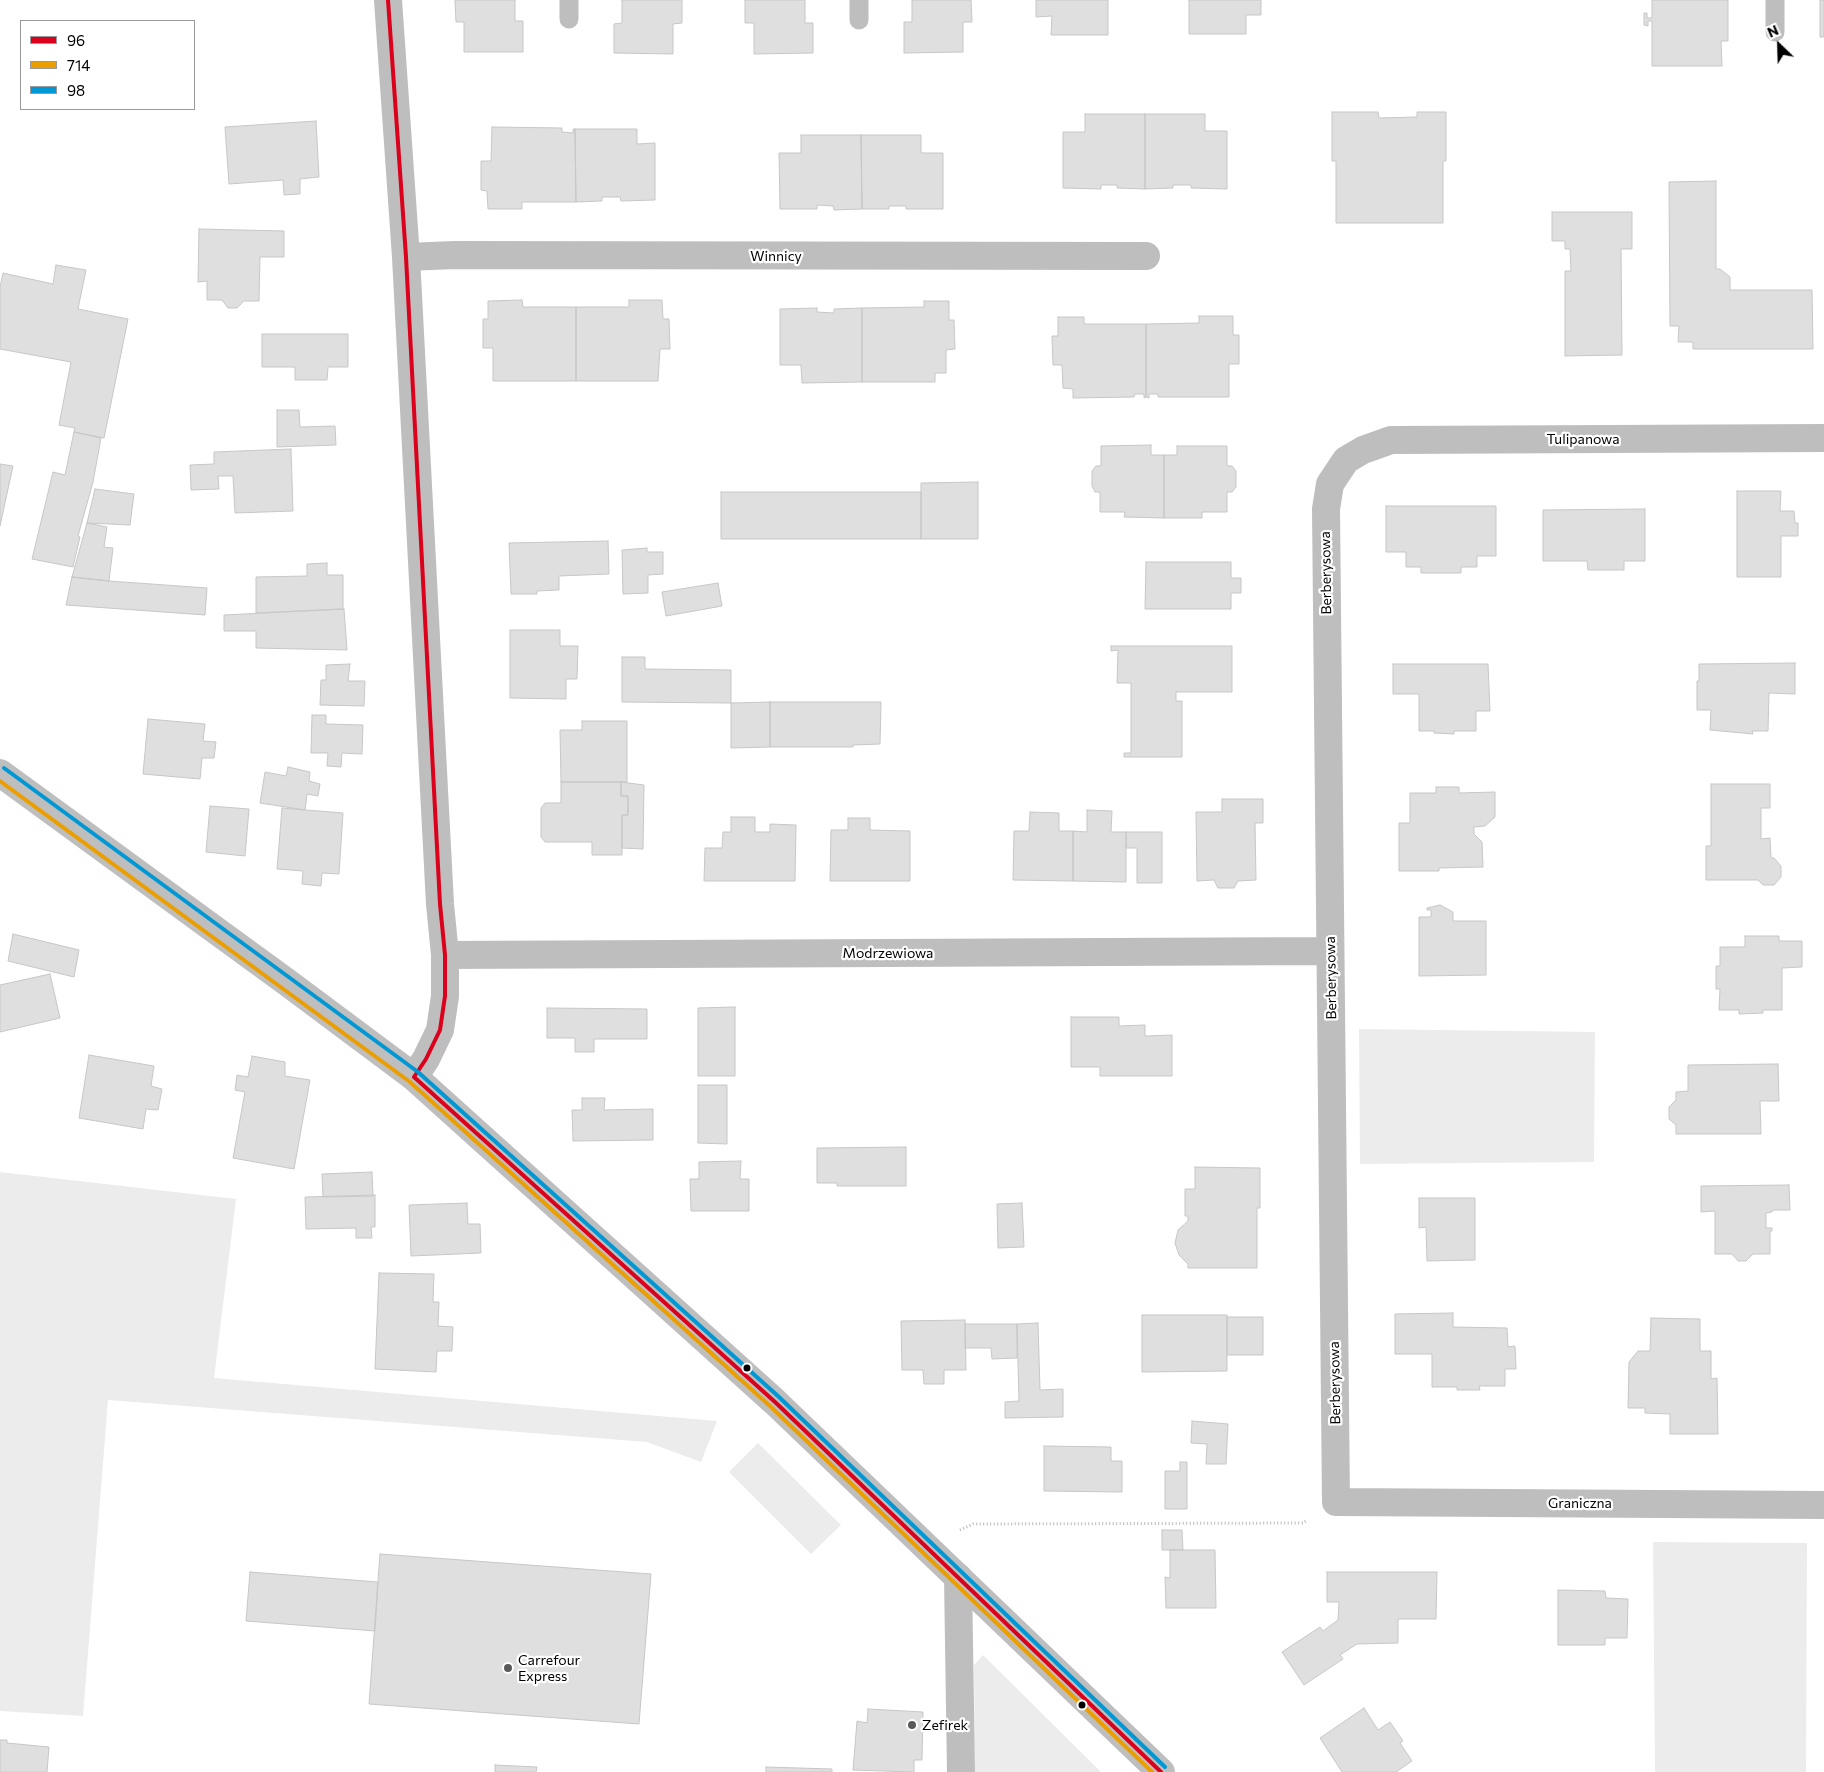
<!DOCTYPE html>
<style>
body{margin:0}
#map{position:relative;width:1824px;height:1772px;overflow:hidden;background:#fff;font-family:Commissioner,sans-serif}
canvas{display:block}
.legend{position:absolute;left:20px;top:20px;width:175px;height:90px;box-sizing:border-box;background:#fff;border:1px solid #999;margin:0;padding:6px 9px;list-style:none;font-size:15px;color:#000}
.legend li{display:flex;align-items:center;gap:10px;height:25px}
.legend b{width:25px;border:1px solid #999}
.north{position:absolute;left:1754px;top:20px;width:50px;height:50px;-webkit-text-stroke:4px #fff;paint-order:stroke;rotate:336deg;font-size:14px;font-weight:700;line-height:20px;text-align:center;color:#000}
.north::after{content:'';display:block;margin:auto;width:18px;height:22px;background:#000;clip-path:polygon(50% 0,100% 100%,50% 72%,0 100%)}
</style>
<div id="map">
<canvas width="1824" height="1772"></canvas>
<ul class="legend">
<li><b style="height:6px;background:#db001b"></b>96</li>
<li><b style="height:6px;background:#eb9e00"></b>714</li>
<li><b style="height:6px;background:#0098d4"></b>98</li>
</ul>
<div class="north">N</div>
</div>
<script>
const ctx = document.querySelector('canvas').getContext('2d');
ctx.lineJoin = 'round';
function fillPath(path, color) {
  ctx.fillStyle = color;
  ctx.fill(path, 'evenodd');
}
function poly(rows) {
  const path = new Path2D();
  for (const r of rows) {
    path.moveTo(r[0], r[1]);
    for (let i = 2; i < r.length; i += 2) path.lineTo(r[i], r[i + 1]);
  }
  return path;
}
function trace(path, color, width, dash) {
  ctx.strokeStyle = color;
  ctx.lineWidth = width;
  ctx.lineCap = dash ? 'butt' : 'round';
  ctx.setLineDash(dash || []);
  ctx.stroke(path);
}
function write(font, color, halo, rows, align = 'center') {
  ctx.font = font + ' Commissioner,sans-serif';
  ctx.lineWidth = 4.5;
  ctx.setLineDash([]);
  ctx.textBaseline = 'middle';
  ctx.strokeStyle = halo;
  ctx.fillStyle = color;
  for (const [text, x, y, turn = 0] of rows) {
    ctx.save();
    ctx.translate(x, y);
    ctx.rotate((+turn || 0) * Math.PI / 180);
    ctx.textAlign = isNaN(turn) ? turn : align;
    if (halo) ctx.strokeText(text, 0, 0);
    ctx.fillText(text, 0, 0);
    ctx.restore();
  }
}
const green = poly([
 [1359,1029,1595,1032,1594,1162,1360,1164],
 [0,1172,236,1199,214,1378,717,1421,701,1462,647,1442,108,1400,83,1716,0,1711],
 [758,1443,841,1525,811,1554,729,1472],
 [1653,1542,1807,1543,1806,1772,1655,1772],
 [983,1655,1101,1772,975,1772,974,1665]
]);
const building = poly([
 [455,0,515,0,515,21,523,21,523,52,464,52,464,22,456,22,455,0],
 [622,0,682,0,682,23,673,24,673,54,614,53,614,24,622,23,622,0],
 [745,0,805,0,805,23,813,23,813,53,754,54,754,23,745,23,745,0],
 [912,0,971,0,972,22,963,22,963,52,904,53,904,22,912,22,912,0],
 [1036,0,1108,0,1108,35,1051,35,1052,16,1036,17,1036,0],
 [1189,0,1261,0,1261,15,1246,15,1246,34,1189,34,1189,0],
 [1652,0,1728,0,1728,41,1721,41,1722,66,1652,66,1652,21,1648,21,1648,26,1644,25,1644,13,1647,13,1647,18,1652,18,1652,0],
 [1820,0,1824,0,1824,37,1820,37,1820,0],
 [1332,112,1378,112,1379,118,1417,117,1417,112,1446,112,1446,161,1443,161,1443,223,1336,223,1336,161,1332,161,1332,112],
 [1085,114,1145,114,1145,189,1117,188,1117,185,1101,185,1101,189,1063,188,1063,132,1085,132,1085,114],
 [1145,114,1205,114,1205,131,1227,131,1227,189,1191,188,1191,185,1173,185,1173,188,1145,189,1145,114],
 [316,121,319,177,300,179,300,194,284,195,283,180,229,184,225,127,316,121],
 [492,127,562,128,562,132,573,133,573,129,575,129,576,202,522,202,522,209,488,209,487,191,481,190,481,161,491,161,492,127],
 [575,129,637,129,637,144,655,143,655,200,621,201,620,197,602,197,602,201,576,202,575,129],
 [801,135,861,135,862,209,834,210,833,206,817,205,817,209,780,209,779,153,801,153,801,135],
 [861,135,921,135,921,153,943,153,943,209,906,209,906,206,889,206,889,209,862,209,861,135],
 [1716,181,1716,269,1720,269,1730,277,1730,290,1812,290,1813,349,1693,349,1693,342,1678,342,1679,326,1670,326,1669,182,1716,181],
 [1552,212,1632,212,1632,249,1621,249,1622,355,1565,356,1565,271,1571,271,1570,249,1565,249,1565,241,1552,241,1552,212],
 [199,229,284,231,284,257,260,257,259,301,244,301,237,308,228,308,222,300,207,300,207,281,198,282,199,229],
 [56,265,86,270,78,309,128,319,104,438,74,432,75,428,59,425,71,362,0,349,0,287,3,273,53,284,56,265],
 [522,300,523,307,576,307,576,381,493,381,493,348,483,348,483,319,488,319,488,301,522,300],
 [629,300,662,300,663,319,669,319,670,349,660,349,658,381,576,381,576,307,629,307,629,300],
 [924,301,949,301,949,320,954,320,955,349,946,350,946,373,935,373,935,382,862,382,862,308,924,307,924,301],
 [817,308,817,312,834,313,834,309,862,308,862,382,802,383,801,365,780,365,780,309,817,308],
 [1199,316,1233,316,1233,335,1239,335,1239,364,1229,364,1229,397,1158,397,1158,394,1149,394,1149,398,1146,397,1146,324,1199,323,1199,316],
 [1058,317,1084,317,1084,324,1146,324,1146,397,1144,398,1144,394,1135,394,1134,397,1073,398,1073,389,1063,388,1062,365,1053,365,1052,336,1058,336,1058,317],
 [262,334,348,334,348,367,328,367,327,380,295,380,295,367,262,367,262,334],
 [277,410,299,410,300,427,335,426,336,445,277,447,277,410],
 [74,432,101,438,93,482,78,536,80,537,73,567,32,559,53,472,65,475,74,432],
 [1151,445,1151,455,1164,455,1164,518,1124,517,1125,512,1100,512,1100,492,1095,492,1092,486,1092,471,1096,466,1101,466,1101,446,1151,445],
 [1177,446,1227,446,1227,466,1232,466,1236,471,1236,487,1232,492,1227,492,1227,512,1202,512,1202,518,1164,518,1164,455,1177,455,1177,446],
 [291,449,293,511,235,513,233,476,218,476,219,489,191,490,190,465,214,464,214,452,291,449],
 [0,464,13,466,0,526,0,464],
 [978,482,978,539,921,539,921,483,978,482],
 [95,489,134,494,130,525,87,523,95,489],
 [1737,491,1781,491,1780,511,1794,511,1795,523,1798,523,1798,536,1781,536,1781,577,1737,577,1737,491],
 [721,492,921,492,921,539,721,539,721,492],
 [1386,506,1496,506,1496,556,1477,556,1477,567,1461,567,1461,573,1421,573,1421,567,1406,567,1406,552,1386,552,1386,506],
 [1645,509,1645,561,1624,561,1624,570,1588,570,1587,561,1543,561,1543,510,1645,509],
 [87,523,107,527,104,547,113,548,109,581,72,577,87,523],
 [608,541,609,574,559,576,559,590,537,591,537,594,511,594,509,543,608,541],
 [647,548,647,552,663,552,663,574,648,575,648,593,623,594,622,550,647,548],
 [1146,562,1231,562,1231,578,1241,578,1241,593,1231,593,1231,609,1145,609,1146,562],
 [327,563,327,575,343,575,343,609,256,613,256,577,307,576,307,564,327,563],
 [72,577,109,581,207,588,205,615,66,605,72,577],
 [718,583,722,606,666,616,662,592,718,583],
 [344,609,347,650,256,648,256,631,224,631,224,615,344,609],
 [510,630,560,630,560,646,578,646,577,679,566,679,566,699,510,698,510,630],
 [1111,646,1232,646,1232,692,1176,692,1176,701,1182,701,1182,757,1124,757,1124,753,1131,753,1131,683,1117,683,1118,650,1111,651,1111,646],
 [622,657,645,657,645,669,731,670,731,703,622,702,622,657],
 [1795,663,1795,694,1769,693,1768,731,1752,731,1753,734,1710,730,1711,710,1697,710,1697,681,1699,681,1699,664,1795,663],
 [350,664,348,681,365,681,364,706,320,705,321,680,326,680,326,665,350,664],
 [1393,664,1488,664,1490,711,1476,711,1476,731,1454,731,1454,734,1434,733,1434,731,1419,731,1419,694,1393,694,1393,664],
 [770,702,881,702,880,744,853,745,853,747,770,747,770,702],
 [770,702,770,747,731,748,731,703,770,702],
 [312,715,326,715,326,724,363,725,362,754,342,753,341,767,327,766,328,753,311,753,312,715],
 [148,719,205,724,203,741,216,742,214,758,202,758,200,779,143,774,148,719],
 [582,721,627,721,627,782,561,782,560,730,582,730,582,721],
 [288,767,310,772,309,781,320,784,318,796,307,794,305,810,260,803,265,772,286,776,288,767],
 [561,782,621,782,621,796,628,796,628,815,622,815,622,855,592,855,592,842,545,842,541,837,541,808,545,803,561,803,561,782],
 [621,782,644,785,643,849,622,848,622,815,628,815,628,796,621,796,621,782],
 [1711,784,1770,784,1770,808,1761,808,1761,839,1770,838,1771,858,1774,858,1781,866,1781,877,1774,885,1763,885,1758,880,1706,880,1706,846,1711,846,1711,784],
 [1436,787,1459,787,1459,793,1495,792,1495,817,1485,826,1474,827,1474,834,1482,842,1483,867,1439,868,1439,871,1399,871,1399,823,1410,823,1410,793,1436,793,1436,787],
 [1222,799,1263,799,1263,823,1255,823,1256,880,1238,881,1234,888,1218,888,1214,880,1197,881,1196,812,1222,812,1222,799],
 [210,806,249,809,245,856,206,852,210,806],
 [282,808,343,813,339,874,322,873,321,886,302,884,303,871,277,869,282,808],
 [1087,810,1112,811,1111,832,1126,832,1126,882,1073,881,1073,831,1087,832,1087,810],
 [1030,812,1059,813,1059,831,1073,831,1073,881,1013,880,1014,831,1029,831,1030,812],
 [731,817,755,817,755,832,770,832,770,824,796,825,795,881,704,881,705,848,722,848,723,832,731,832,731,817],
 [848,818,870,818,870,830,910,831,910,881,830,881,831,830,848,830,848,818],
 [1126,832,1162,832,1162,883,1137,883,1137,848,1126,848,1126,832],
 [1440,905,1453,912,1453,921,1486,921,1486,975,1419,976,1419,917,1431,917,1431,910,1427,910,1427,908,1440,905],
 [13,934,79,950,74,977,8,961,13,934],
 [1745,936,1779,936,1779,941,1802,941,1802,967,1782,968,1782,1010,1763,1010,1763,1013,1739,1014,1739,1010,1719,1010,1720,989,1716,989,1716,966,1720,966,1720,947,1745,947,1745,936],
 [50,974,60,1018,0,1032,0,985,50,974],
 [735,1007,735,1076,698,1076,698,1008,735,1007],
 [547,1008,647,1009,647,1039,594,1039,594,1052,575,1052,575,1038,547,1038,547,1008],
 [1071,1017,1119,1017,1119,1026,1145,1025,1145,1036,1172,1035,1172,1076,1100,1076,1100,1067,1071,1067,1071,1017],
 [89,1055,154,1066,151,1086,162,1089,158,1110,146,1109,143,1129,79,1118,89,1055],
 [252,1056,285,1062,285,1076,310,1080,294,1169,233,1158,245,1092,235,1090,237,1075,248,1077,252,1056],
 [1778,1064,1779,1101,1760,1101,1761,1134,1676,1134,1676,1125,1669,1119,1669,1107,1676,1100,1676,1092,1688,1091,1688,1065,1778,1064],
 [698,1085,727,1085,727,1144,698,1143,698,1085],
 [582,1098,605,1098,604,1110,653,1109,653,1140,573,1141,572,1110,582,1110,582,1098],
 [906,1147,906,1186,837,1186,837,1183,817,1183,817,1148,906,1147],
 [741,1161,740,1179,749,1179,749,1211,691,1211,690,1179,699,1179,699,1162,741,1161],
 [1195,1167,1260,1168,1260,1208,1257,1208,1257,1268,1188,1268,1188,1264,1179,1255,1175,1243,1178,1230,1188,1221,1188,1216,1185,1216,1185,1189,1195,1189,1195,1167],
 [372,1172,373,1196,323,1197,322,1174,372,1172],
 [1789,1185,1790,1210,1773,1210,1772,1212,1766,1213,1766,1228,1772,1228,1772,1231,1770,1231,1770,1254,1753,1254,1746,1261,1738,1261,1732,1254,1715,1254,1715,1211,1701,1212,1701,1186,1789,1185],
 [375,1195,375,1227,371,1227,372,1238,356,1238,356,1228,306,1229,305,1197,375,1195],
 [1419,1198,1475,1198,1475,1260,1427,1261,1426,1227,1419,1228,1419,1198],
 [467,1203,468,1224,480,1224,481,1253,411,1256,409,1205,467,1203],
 [1022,1203,1024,1247,998,1248,997,1204,1022,1203],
 [379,1273,434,1274,433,1302,439,1302,438,1326,453,1327,452,1351,437,1351,436,1372,375,1369,379,1273],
 [1453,1313,1453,1327,1507,1328,1508,1347,1515,1346,1516,1369,1505,1369,1505,1386,1479,1386,1480,1390,1457,1390,1457,1387,1432,1387,1432,1354,1395,1354,1395,1314,1453,1313],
 [1142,1315,1227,1315,1227,1371,1142,1372,1142,1315],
 [1227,1317,1263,1317,1263,1355,1227,1355,1227,1317],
 [1651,1318,1700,1319,1700,1351,1711,1351,1711,1379,1717,1378,1718,1434,1670,1434,1670,1414,1645,1413,1645,1408,1628,1408,1629,1362,1638,1351,1650,1351,1651,1318],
 [965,1320,966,1370,944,1370,944,1384,924,1384,923,1370,902,1370,901,1321,965,1320],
 [1038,1323,1040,1390,1063,1389,1063,1417,1005,1418,1005,1402,1019,1401,1017,1324,1038,1323],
 [965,1324,1017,1324,1017,1358,992,1359,991,1348,965,1348,965,1324],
 [1192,1421,1228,1424,1226,1464,1206,1464,1207,1444,1191,1443,1192,1421],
 [1044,1446,1111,1447,1111,1461,1122,1461,1122,1492,1044,1491,1044,1446],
 [1180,1462,1187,1462,1187,1509,1165,1509,1165,1471,1180,1471,1180,1462],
 [1162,1530,1182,1530,1183,1550,1162,1550,1162,1530],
 [1170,1550,1215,1550,1216,1608,1166,1608,1165,1577,1170,1578,1170,1550],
 [380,1554,651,1574,639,1724,369,1704,380,1554],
 [250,1572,378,1582,375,1631,246,1621,250,1572],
 [1327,1572,1437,1572,1436,1619,1398,1619,1398,1643,1357,1644,1340,1655,1343,1659,1304,1685,1282,1652,1320,1627,1323,1631,1338,1620,1339,1602,1327,1602,1327,1572],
 [1558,1590,1605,1591,1606,1598,1628,1599,1627,1638,1605,1638,1605,1645,1558,1645,1558,1590],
 [1364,1708,1378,1730,1390,1722,1403,1741,1400,1743,1412,1761,1396,1772,1342,1772,1320,1738,1364,1708],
 [868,1709,923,1712,922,1760,914,1760,914,1772,853,1770,857,1721,867,1723,868,1709],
 [0,1740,7,1740,7,1743,49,1747,47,1772,0,1772,0,1740],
 [495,1765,537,1767,536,1772,495,1772,495,1765],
 [766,1767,832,1769,832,1772,766,1772,766,1767]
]);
const path = poly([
 [960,1530,973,1524,1303,1523,1306,1521]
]);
const service = poly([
 [569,0,569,19],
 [859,0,859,20],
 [1775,32,1775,0]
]);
const minor = poly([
 [388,0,406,257,440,904,445,955,445,996,440,1030,426,1059,414,1077],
 [406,257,455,255,1146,256],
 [1824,438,1391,440,1363,450,1346,460,1330,484,1326,509,1336,1502,1824,1505],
 [445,955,1330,951],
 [958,1577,961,1772]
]);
const tertiary = poly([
 [0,773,288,983,414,1077,775,1402,1161,1772]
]);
const bus1 = poly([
 [388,0,406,257,440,904,445,955,445,996,440,1030,426,1059,414,1077],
 [414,1077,775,1402,1161,1772]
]);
const bus2 = poly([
 [0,781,410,1082,771,1407,1152,1772]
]);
const bus3 = poly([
 [4,768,418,1072,779,1397,1165,1767]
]);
const markers = [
 [747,1368,4.5,"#000"],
 [508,1668,5,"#595959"],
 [1082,1705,4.5,"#000"],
 [912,1725,5,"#595959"]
];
const streetNames = [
 ["Winnicy",776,256],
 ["Tulipanowa",1583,439],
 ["Berberysowa",1326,573,-91],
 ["Modrzewiowa",888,953],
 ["Berberysowa",1331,978,-91],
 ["Berberysowa",1335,1383,-91],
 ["Graniczna",1580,1503]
];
const poiNames = [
 ["Carrefour",518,1660],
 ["Express",518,1676],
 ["Zefirek",922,1725]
];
fillPath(green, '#ececec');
fillPath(building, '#dfdfdf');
trace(building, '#c7c7c7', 1);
trace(path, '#b9b9b9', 3, [1, 2.5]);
trace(service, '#bebebe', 19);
trace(minor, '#bebebe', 28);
trace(tertiary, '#bebebe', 28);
trace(bus1, '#db001b', 4);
trace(bus2, '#eb9e00', 4);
trace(bus3, '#0098d4', 4);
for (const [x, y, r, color] of markers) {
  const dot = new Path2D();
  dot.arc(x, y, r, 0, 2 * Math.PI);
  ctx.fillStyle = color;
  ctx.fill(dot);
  trace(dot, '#fff', 2);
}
write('14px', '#000', '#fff', streetNames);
write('14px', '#000', '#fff', poiNames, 'left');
</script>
